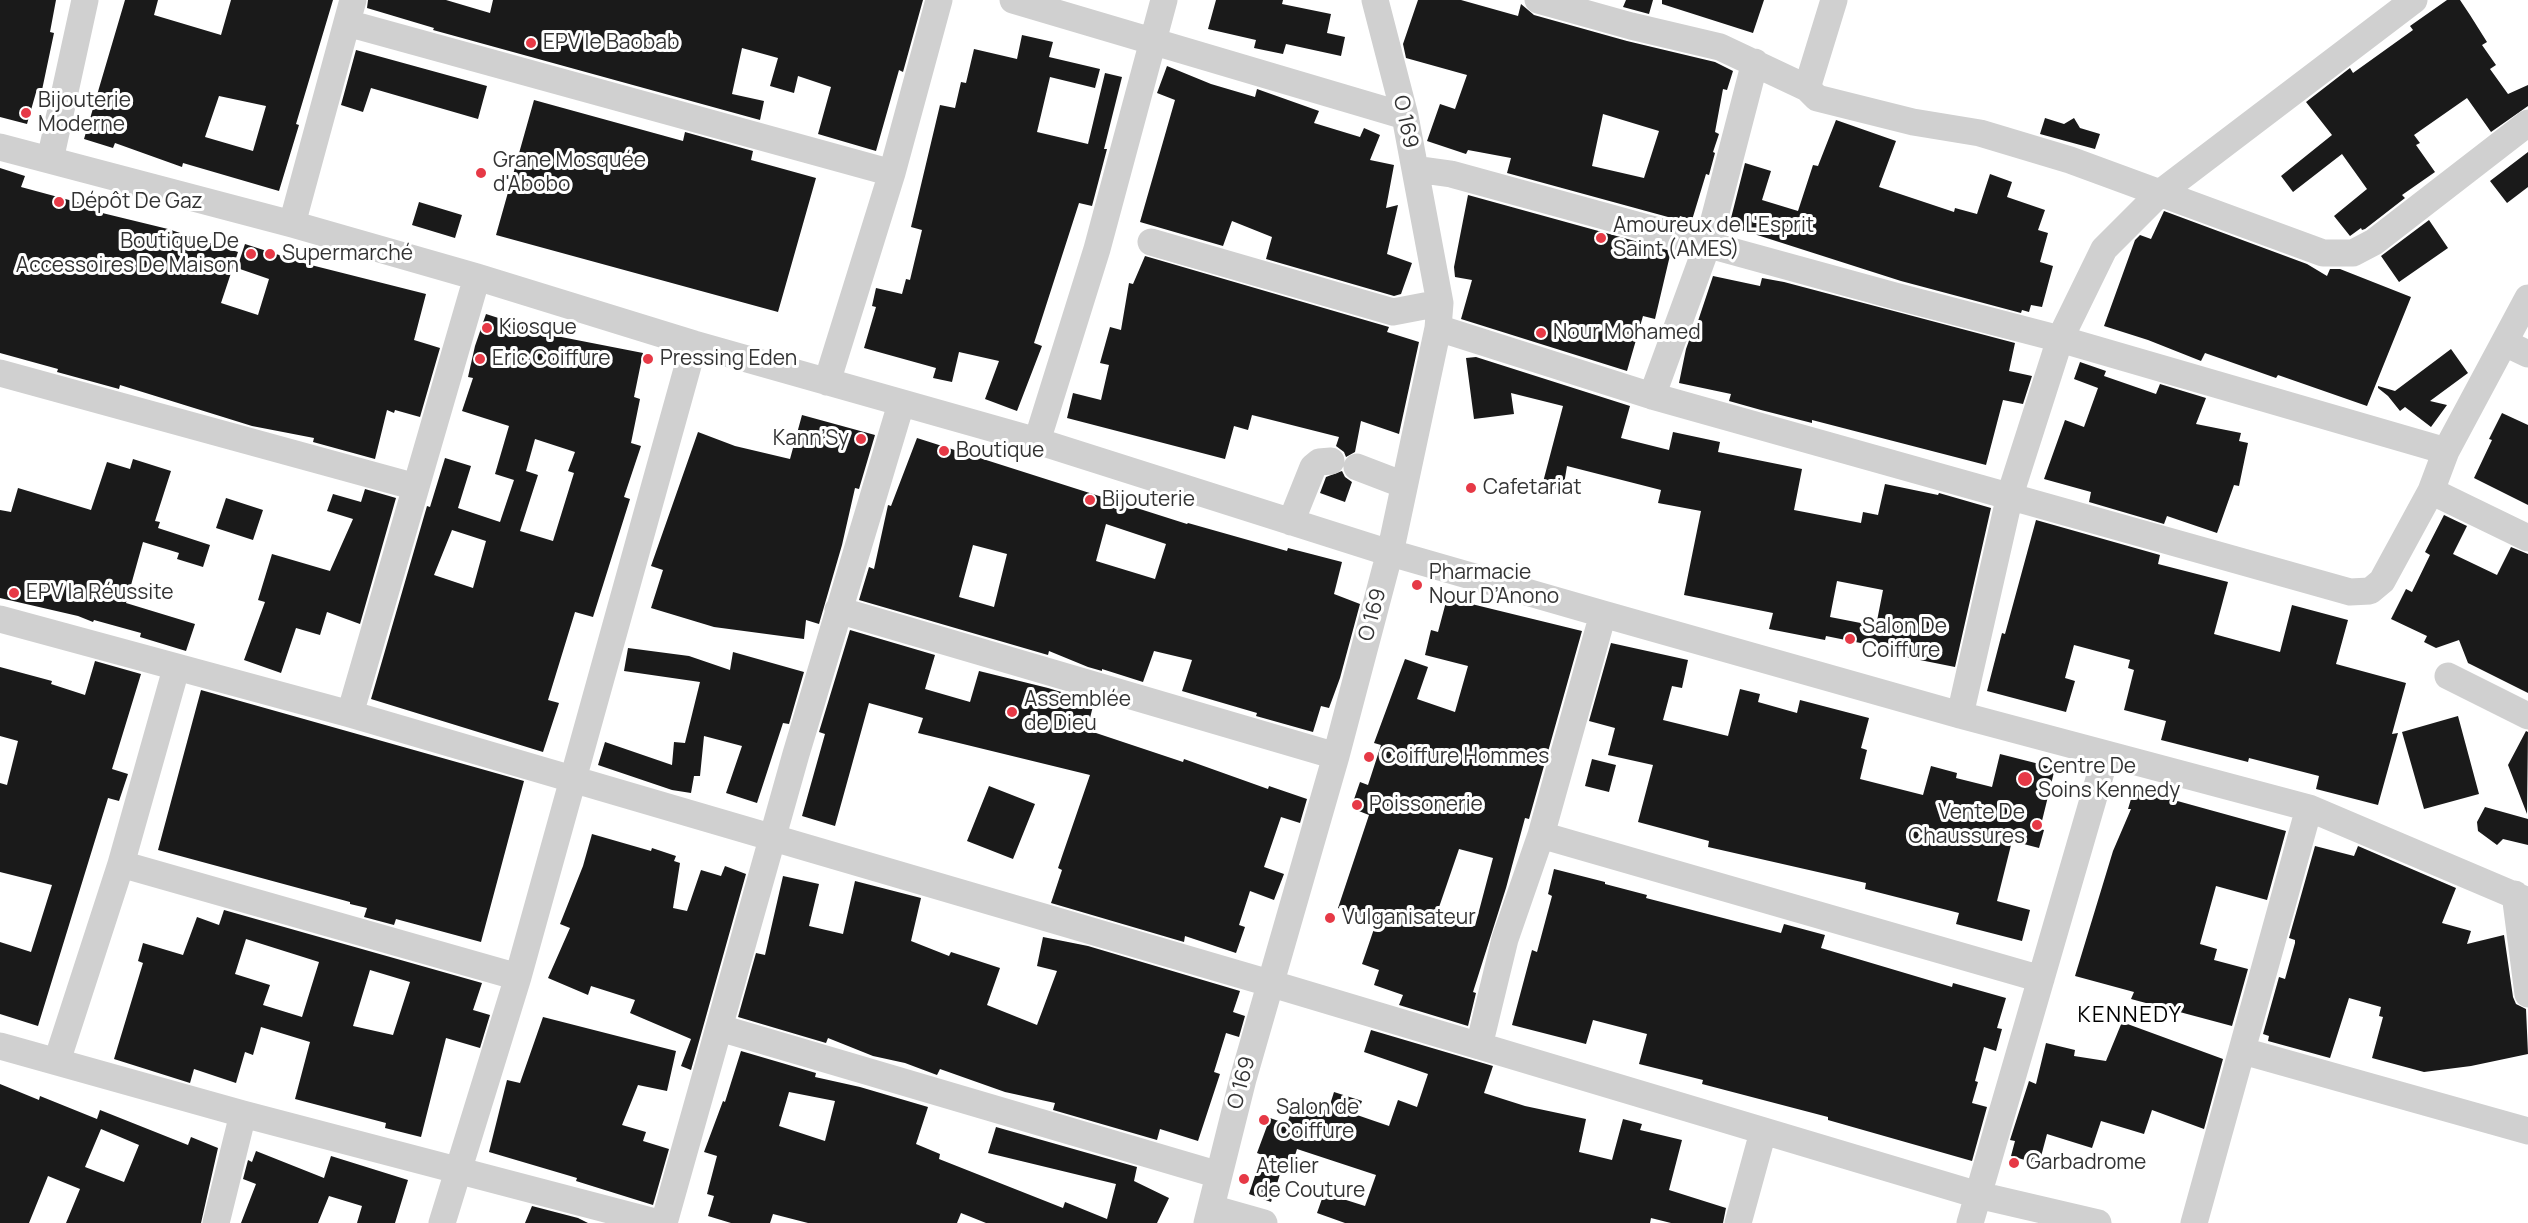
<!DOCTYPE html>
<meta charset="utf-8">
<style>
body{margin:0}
canvas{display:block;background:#fff}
</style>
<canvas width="2528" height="1223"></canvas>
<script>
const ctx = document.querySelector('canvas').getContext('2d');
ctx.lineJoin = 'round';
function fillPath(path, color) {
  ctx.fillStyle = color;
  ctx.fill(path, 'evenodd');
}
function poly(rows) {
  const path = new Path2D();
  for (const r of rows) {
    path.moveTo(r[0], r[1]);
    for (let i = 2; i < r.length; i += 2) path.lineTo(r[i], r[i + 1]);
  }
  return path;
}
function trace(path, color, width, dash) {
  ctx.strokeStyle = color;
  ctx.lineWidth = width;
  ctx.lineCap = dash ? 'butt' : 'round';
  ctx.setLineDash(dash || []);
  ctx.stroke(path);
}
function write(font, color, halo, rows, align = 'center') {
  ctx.font = font + ' Manrope,sans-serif';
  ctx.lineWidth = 6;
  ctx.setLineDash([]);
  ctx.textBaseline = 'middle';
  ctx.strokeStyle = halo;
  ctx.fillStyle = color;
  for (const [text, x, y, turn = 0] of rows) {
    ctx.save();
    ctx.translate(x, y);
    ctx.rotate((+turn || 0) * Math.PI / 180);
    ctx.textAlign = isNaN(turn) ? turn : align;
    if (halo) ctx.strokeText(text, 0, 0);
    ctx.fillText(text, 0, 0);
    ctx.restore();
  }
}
const building = poly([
 [0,0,56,0,50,32,54,33,42,90,37,89,27,124,0,117],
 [125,0,158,0,154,15,221,35,231,0,333,0,296,124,299,125,279,191,183,163,182,167,115,143,113,148,84,139],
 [219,96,266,106,253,151,205,137],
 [368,0,446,0,490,13,493,0,923,0,903,72,899,70,876,151,818,134,831,87,798,76,794,93,770,86,778,58,742,48,732,94,764,101,760,120,433,30,434,28,367,8],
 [1216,0,1283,0,1282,4,1331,14,1327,33,1345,37,1341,56,1286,44,1283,54,1254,48,1256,40,1208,29],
 [1418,0,1461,0,1518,16,1521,4,1534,15,1627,41,1715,62,1733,71,1727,90,1723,89,1715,132,1719,134,1713,152,1715,153,1709,175,1706,174,1692,220,1680,216,1679,220,1507,173,1511,158,1468,150,1466,154,1427,141,1440,104,1455,109,1467,75,1406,58,1403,44],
 [1603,114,1659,131,1644,178,1592,166],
 [1626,0,1653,0,1649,14,1623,7],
 [1662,0,1764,0,1753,33,1662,4],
 [2447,0,2460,0,2470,15,2487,42,2482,45,2496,65,2490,69,2508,94,2528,85,2528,106,2491,132,2467,98,2414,135,2420,143,2416,145,2435,172,2402,195,2405,198,2365,229,2362,230,2361,228,2350,236,2334,216,2367,189,2342,154,2293,192,2281,176,2332,135,2306,102,2350,68,2353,73,2413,30,2410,26],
 [1022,35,1053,42,1049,57,1100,69,1095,88,1050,77,1037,132,1088,144,1105,73,1122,77,1104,149,1107,149,1092,206,1079,203,1034,343,1042,346,1017,411,985,399,999,361,959,352,952,382,933,378,936,368,864,348,876,307,872,306,876,288,902,294,906,279,910,280,922,230,911,227,940,105,955,108,961,82,966,83,974,49,1017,59],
 [356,50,487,86,478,119,371,88,363,112,341,105],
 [1167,66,1211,84,1255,97,1257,89,1319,111,1314,123,1360,137,1364,128,1380,135,1370,160,1394,165,1386,208,1398,205,1387,254,1412,263,1401,294,1394,296,1266,259,1272,237,1232,221,1223,246,1140,222,1175,100,1157,93],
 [534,100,683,141,685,132,753,151,751,160,816,178,778,312,496,235],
 [2045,118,2064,124,2074,118,2080,128,2100,134,2095,149,2040,134],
 [1836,120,1896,141,1879,187,1954,212,1955,208,1977,214,1990,174,2012,182,2007,197,2045,210,2038,230,2048,233,2040,262,2053,266,2042,307,2031,305,2029,312,2022,310,2021,313,1901,281,1729,226,1745,163,1771,171,1762,200,1798,211,1813,165,1818,166],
 [2528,152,2528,187,2507,203,2490,181],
 [0,168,25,176,21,187,95,207,94,211,168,229,238,252,221,303,258,315,269,279,237,268,245,244,307,264,426,294,414,340,440,348,420,417,395,410,394,413,387,410,375,459,313,442,314,438,252,426,120,385,119,389,57,372,58,369,0,353],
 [1468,195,1671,251,1655,319,1643,316,1627,371,1461,319,1472,280,1455,277,1454,267],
 [419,202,462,215,455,238,412,225],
 [2164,211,2307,264,2327,276,2330,269,2340,269,2411,297,2367,406,2278,375,2276,378,2205,353,2201,361,2148,340,2104,326,2135,240,2140,235,2151,239],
 [2429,220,2448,248,2399,282,2381,256],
 [1145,256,1389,327,1387,332,1419,342,1399,434,1361,421,1355,452,1346,457,1344,452,1336,446,1339,437,1252,415,1248,430,1234,426,1225,459,1067,418,1073,393,1101,400,1109,365,1100,363,1110,327,1121,330,1129,283,1133,284],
 [1713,276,1760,286,1762,278,1784,282,2015,343,2009,371,2032,376,2023,404,2003,400,1986,465,1812,420,1812,423,1761,410,1729,401,1731,394,1679,383,1686,349,1696,321,1698,321],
 [486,314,551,335,643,353,634,397,640,399,631,443,641,446,624,497,630,499,593,617,575,612,548,700,559,703,543,752,371,699,427,506,430,507,445,458,471,466,458,508,500,522,514,480,495,474,509,426,462,411,473,378,468,377,475,346],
 [535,439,575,452,568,471,574,473,553,541,520,531,538,475,526,471],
 [452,530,486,541,473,588,434,575],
 [2451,349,2468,373,2430,401,2447,405,2431,427,2405,407,2400,411,2388,396,2378,388,2378,386,2395,391],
 [1476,357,1630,406,1621,438,1669,450,1673,432,1720,442,1718,452,1802,469,1794,510,1861,523,1863,512,1878,515,1885,484,1938,495,1939,493,1991,508,1955,667,1895,655,1895,650,1826,636,1825,640,1769,629,1773,613,1684,595,1701,511,1658,503,1661,490,1567,466,1563,490,1542,486,1563,406,1511,393,1514,414,1474,419,1466,358],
 [1837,581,1883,590,1876,626,1830,617],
 [2080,362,2106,371,2104,376,2156,394,2160,384,2206,398,2196,424,2241,433,2239,441,2248,443,2239,486,2234,485,2217,533,2167,516,2164,524,2089,502,2091,492,2044,479,2065,420,2084,427,2098,388,2074,379],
 [2502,413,2528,425,2528,505,2474,478,2492,440,2489,439],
 [802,415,875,435,859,489,855,488,842,545,819,624,806,620,804,639,714,627,651,608,663,570,651,566,698,432,735,446,790,459],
 [917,438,1187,524,1188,523,1287,551,1288,548,1342,562,1334,594,1360,604,1340,678,1329,708,1321,706,1313,732,1256,716,1257,713,1182,691,1192,660,1154,651,1143,682,1102,669,1102,671,1088,667,1049,651,1048,655,859,600,869,567,874,569,888,505,891,506],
 [1106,524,1166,544,1155,579,1096,561],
 [973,545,1007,554,994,607,959,597],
 [133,459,171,471,155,521,160,522,158,528,210,545,203,567,177,559,179,553,143,542,126,603,195,624,186,651,140,637,141,633,94,620,93,622,78,616,0,598,0,510,11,512,18,488,91,510,107,462,130,469],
 [1342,471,1345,477,1352,482,1345,502,1320,493,1326,477],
 [365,489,396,498,360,624,327,612,320,635,296,628,281,673,244,660,265,602,258,600,272,554,330,571,353,519,327,511,333,494,361,502],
 [226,498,263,510,253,540,216,528],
 [2444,515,2467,526,2453,554,2497,575,2511,547,2528,554,2528,693,2468,663,2459,640,2436,648,2424,642,2427,636,2391,619,2406,589,2412,592,2430,555,2425,552],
 [2036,520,2160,555,2158,564,2228,582,2214,634,2280,652,2292,605,2348,620,2336,664,2406,683,2392,734,2398,733,2378,805,2316,789,2319,776,2249,758,2248,762,2161,740,2166,721,2124,710,2134,670,2128,668,2130,660,2074,645,2065,678,2075,681,2066,712,1987,691,2002,633,2005,634],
 [1447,598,1582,631,1529,819,1525,818,1506,888,1473,992,1476,993,1468,1026,1399,1005,1403,995,1374,985,1379,970,1362,964,1376,923,1338,908,1369,815,1351,808,1360,782,1368,785,1381,745,1374,743,1405,659,1428,667,1417,699,1455,712,1468,666,1425,655,1431,630,1438,632],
 [1459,849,1493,858,1475,926,1437,913],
 [850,630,935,655,925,689,970,702,979,671,1048,688,1094,702,1087,730,1183,762,1184,759,1268,789,1269,786,1307,799,1300,823,1281,817,1264,867,1284,874,1274,900,1250,891,1239,925,1245,927,1236,953,1185,936,1184,942,1051,903,1062,870,1058,868,1090,775,918,733,923,718,869,703,835,826,802,816,825,734,819,732],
 [1611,643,1688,660,1682,688,1672,686,1663,720,1728,736,1740,689,1760,694,1758,702,1797,713,1800,700,1869,718,1861,748,1867,750,1860,779,1923,795,1931,766,1957,773,1956,778,1992,787,2000,754,2055,768,2040,829,2044,830,2039,848,2012,841,1997,901,2030,910,2022,941,1956,924,1959,913,1865,889,1866,883,1708,847,1709,841,1638,822,1653,765,1608,755,1615,728,1589,721],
 [628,648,689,656,730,670,733,652,804,672,789,724,783,723,757,803,726,793,742,746,704,736,700,776,694,776,691,793,672,790,598,765,605,742,672,765,674,742,685,743,700,682,624,671],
 [95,661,141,674,112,769,128,774,119,801,108,798,38,1026,0,1014,0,942,31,952,52,885,0,872,0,783,7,785,18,741,0,736,0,667,52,681,51,684,85,695],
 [201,690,524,781,481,942,396,919,394,925,364,917,367,908,350,904,350,902,158,850],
 [2458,716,2479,794,2424,809,2402,732],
 [2526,731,2528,732,2527,814,2508,765],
 [1592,759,1616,765,1609,792,1585,786],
 [989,786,1035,804,1013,859,967,841],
 [2134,789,2286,831,2267,900,2216,886,2200,944,2217,949,2214,960,2248,969,2232,1026,2131,999,2134,992,2075,976,2113,851,2131,809,2128,809],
 [2485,807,2528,819,2528,845,2503,839,2497,845,2478,831,2477,822],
 [592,834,651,851,652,848,676,856,674,861,680,863,673,908,687,911,701,870,721,876,725,866,746,874,691,1070,681,1066,691,1039,630,1013,635,1000,591,986,588,995,548,978,570,928,560,924,583,866],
 [2315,846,2354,856,2358,846,2456,888,2442,923,2471,931,2467,944,2504,935,2513,997,2516,1004,2526,1009,2528,1054,2471,1066,2424,1072,2372,1058,2383,1017,2379,1016,2381,1007,2349,998,2330,1058,2268,1041,2269,1036,2263,1034,2279,977,2285,979,2295,943,2295,940,2289,938],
 [1554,869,1605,882,1605,884,1647,895,1646,898,1781,933,1784,924,1825,935,1821,948,1952,987,1953,983,2006,998,1997,1028,2002,1029,1996,1051,1984,1047,1975,1081,1978,1082,1972,1103,1987,1107,1972,1161,1828,1120,1828,1117,1702,1084,1703,1080,1639,1064,1647,1034,1593,1020,1586,1044,1512,1025,1532,950,1537,952,1552,896,1548,894],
 [783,876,819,884,809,926,843,934,855,881,921,898,911,941,949,956,951,952,1000,968,987,1005,1037,1025,1057,971,1037,966,1043,937,1088,946,1240,991,1233,1012,1245,1016,1239,1037,1226,1033,1214,1072,1220,1074,1198,1141,1160,1129,1157,1140,1053,1110,1055,1103,1005,1092,940,1069,937,1075,905,1063,873,1056,828,1038,826,1043,738,1017,756,953,765,955],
 [224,910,482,983,473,1010,490,1015,480,1048,446,1038,421,1137,385,1128,386,1123,295,1099,310,1042,261,1027,253,1055,245,1052,236,1083,194,1069,190,1083,114,1059,143,963,138,961,143,943,183,955,197,917,219,925],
 [246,939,319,962,302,1017,263,1005,270,985,235,974],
 [370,970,410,982,393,1035,353,1026],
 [543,1017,676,1051,667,1091,638,1085,622,1125,646,1132,643,1141,669,1149,653,1205,576,1181,577,1178,489,1152,507,1080,520,1083],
 [2122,1022,2223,1059,2204,1129,2152,1110,2144,1134,2101,1121,2092,1148,2047,1134,2039,1164,2011,1156,2015,1141,2010,1140,2018,1115,2029,1081,2036,1084,2046,1043,2075,1050,2074,1056,2106,1061],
 [1371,1030,1493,1066,1484,1093,1525,1106,1586,1119,1579,1152,1612,1160,1623,1119,1642,1124,1640,1130,1682,1140,1669,1190,1726,1208,1723,1223,1671,1223,1651,1218,1650,1223,1345,1223,1317,1213,1324,1193,1365,1206,1376,1175,1297,1149,1292,1165,1284,1162,1271,1202,1249,1194,1262,1155,1257,1153,1270,1118,1287,1124,1295,1100,1328,1111,1334,1092,1362,1101,1357,1115,1389,1126,1398,1100,1417,1107,1428,1074,1364,1052],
 [741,1051,816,1073,815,1077,860,1087,928,1107,916,1144,940,1154,939,1159,1063,1208,1065,1202,1107,1219,1116,1184,988,1153,996,1127,1137,1167,1134,1181,1169,1198,1157,1223,986,1223,961,1213,957,1223,808,1223,773,1214,770,1223,731,1223,708,1216,714,1196,707,1194,717,1156,704,1152,723,1101,725,1102],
 [789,1092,835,1101,825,1141,779,1126],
 [0,1084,39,1100,40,1096,97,1119,100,1110,188,1145,191,1137,218,1148,201,1223,66,1223,80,1189,48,1176,29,1223,0,1223],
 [101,1129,139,1145,124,1182,85,1167],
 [256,1151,324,1178,331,1156,408,1180,395,1223,357,1223,362,1206,329,1196,318,1223,241,1223,256,1184,243,1179,248,1160,252,1162],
 [532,1206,578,1218,588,1223,525,1223]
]);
const minor = poly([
 [1013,0,1405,116],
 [1538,0,1631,26,1720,47,1807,88,1817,98,1913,122,1980,133,2070,160,2323,253,2353,253,2374,242,2528,123],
 [347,23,892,173],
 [1807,88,1834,0],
 [0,147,292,224,477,277,694,344,1037,441,1377,549,1603,614,1960,715,2309,808,2528,901],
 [50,160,85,0],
 [1415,169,1451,174,1895,296,2060,339,2446,451],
 [292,224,353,0],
 [1151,242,1393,312,1440,303],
 [1438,328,1652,396,2350,592,2370,591,2382,581,2431,491,2446,451,2528,298],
 [2505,343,2528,354],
 [0,373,416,487],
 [827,382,892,173,939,0],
 [1652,396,1708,243,1755,62],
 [1037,441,1097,249,1164,0],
 [1357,467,1404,485],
 [2431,491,2528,538],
 [1291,522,1313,467,1319,462,1331,461],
 [838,610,1336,756],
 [0,619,350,714,1269,983,1978,1195,2098,1223],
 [2448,676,2528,716],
 [350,714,477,277],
 [1960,715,2010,495,2060,339,2104,249,2160,193,2414,0],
 [1541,835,2041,979],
 [121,864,518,977],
 [2515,894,2528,994],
 [720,1028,1219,1175],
 [0,1046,243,1114,659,1223],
 [1479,1046,1505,939,1541,835,1603,614],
 [2243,1051,2528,1131],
 [57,1061,121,864,176,669],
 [1211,1208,1264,1223],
 [216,1223,243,1114],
 [442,1223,518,977,694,344],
 [664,1223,796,754,901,404],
 [1207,1223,1243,1079,1336,756,1392,544,1438,328,1440,303,1405,116,1375,0],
 [1738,1223,1763,1132],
 [1970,1223,2106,755],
 [2194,1223,2309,808]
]);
const markers = [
 [531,43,6,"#e63946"],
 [26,113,6,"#e63946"],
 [481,173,6,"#e63946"],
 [59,202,6,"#e63946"],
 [1601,238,6,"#e63946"],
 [251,254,6,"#e63946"],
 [270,254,6,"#e63946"],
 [487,328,6,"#e63946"],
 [1541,333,6,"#e63946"],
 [480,359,6,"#e63946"],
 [648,359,6,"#e63946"],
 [861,439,6,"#e63946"],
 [944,451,6,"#e63946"],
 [1471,488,6,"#e63946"],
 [1090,500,6,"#e63946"],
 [1417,585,6,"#e63946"],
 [14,593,6,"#e63946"],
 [1850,639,6,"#e63946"],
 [1012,712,6,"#e63946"],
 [1369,757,6,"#e63946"],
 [2025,779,8,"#e63946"],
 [1357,805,6,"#e63946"],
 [2037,825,6,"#e63946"],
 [1330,918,6,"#e63946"],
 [1264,1120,6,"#e63946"],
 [2014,1163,6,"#e63946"],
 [1244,1179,6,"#e63946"]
];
const poiNames = [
 ["EPV le Baobab",543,43],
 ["Bijouterie",38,101],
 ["Moderne",38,125],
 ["Grane Mosquée",493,161],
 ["d'Abobo",493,185],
 ["Dépôt De Gaz",71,202],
 ["Amoureux de L'Esprit",1613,226],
 ["Saint (AMES)",1613,250],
 ["Boutique De",239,242,"right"],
 ["Accessoires De Maison",239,266,"right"],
 ["Supermarché",282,254],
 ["Kiosque",499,328],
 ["Nour Mohamed",1553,333],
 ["Eric Coiffure",492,359],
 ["Pressing Eden",660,359],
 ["Kann’Sy",849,439,"right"],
 ["Boutique",956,451],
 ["Cafetariat",1483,488],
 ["Bijouterie",1102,500],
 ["Pharmacie",1429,573],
 ["Nour D’Anono",1429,597],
 ["EPV la Réussite",26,593],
 ["Salon De",1862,627],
 ["Coiffure",1862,651],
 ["Assemblée",1024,700],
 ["de Dieu",1024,724],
 ["Coiffure Hommes",1381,757],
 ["Centre De",2038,767],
 ["Soins Kennedy",2038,791],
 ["Poissonerie",1369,805],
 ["Vente De",2025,813,"right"],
 ["Chaussures",2025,837,"right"],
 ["Vulganisateur",1342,918],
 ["Salon de",1276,1108],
 ["Coiffure",1276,1132],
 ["Garbadrome",2026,1163],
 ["Atelier",1256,1167],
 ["de Couture",1256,1191]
];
const streetNames = [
 ["O 169",1405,122,78],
 ["O 169",1373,615,-75],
 ["O 169",1242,1083,-75]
];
const neighbourhoodNames = [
 ["KENNEDY",2130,1016]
];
fillPath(building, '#1a1a1a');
trace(minor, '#d0d0d0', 27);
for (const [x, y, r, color] of markers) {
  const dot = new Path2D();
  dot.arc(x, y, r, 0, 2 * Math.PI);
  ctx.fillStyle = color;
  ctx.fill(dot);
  trace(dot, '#fff', 2);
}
write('21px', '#333', '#fff', poiNames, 'left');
write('21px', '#333', '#fff', streetNames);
ctx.letterSpacing = '1.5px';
write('22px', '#000', '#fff', neighbourhoodNames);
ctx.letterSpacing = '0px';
</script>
